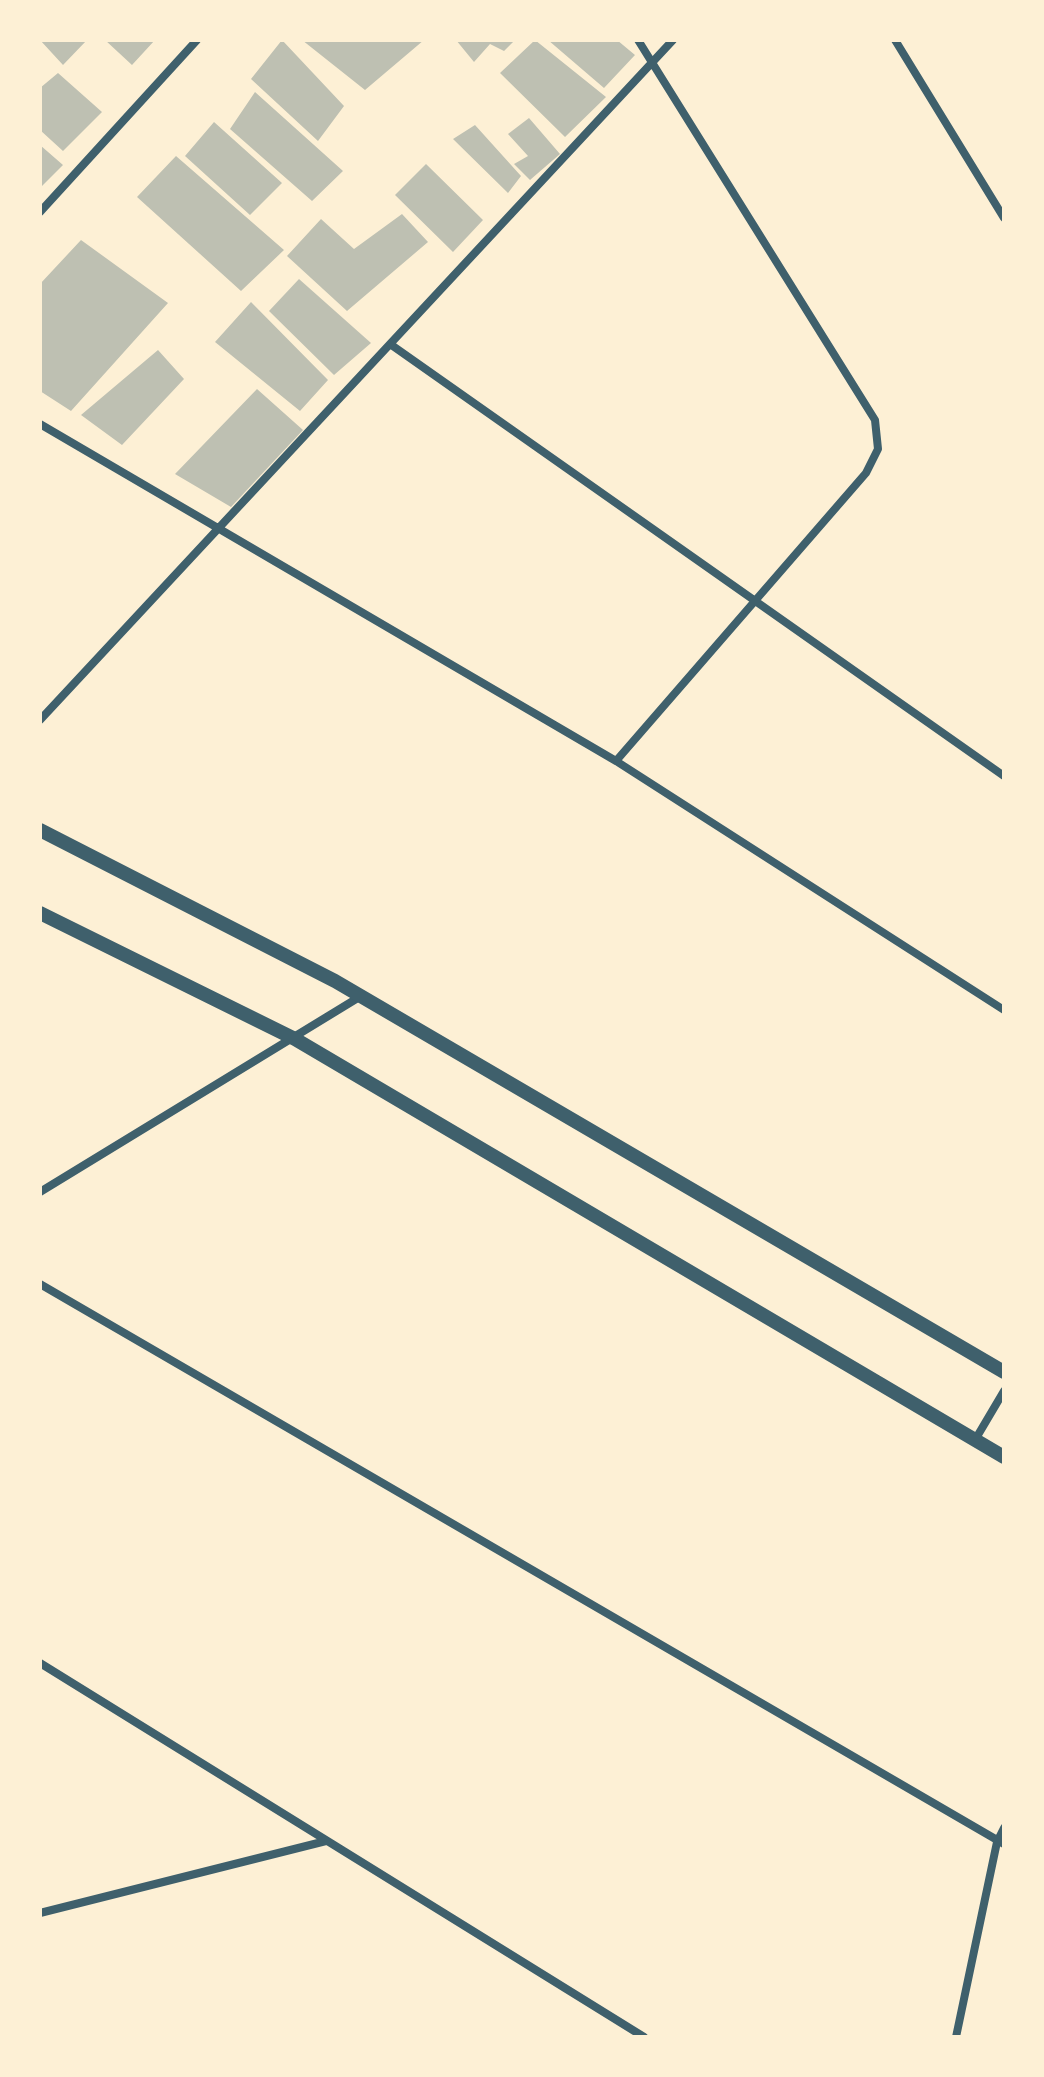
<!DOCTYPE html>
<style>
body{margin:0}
#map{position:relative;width:1044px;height:2077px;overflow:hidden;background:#fdf0d5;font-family:"Archivo Narrow",sans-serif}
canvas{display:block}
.frame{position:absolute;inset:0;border:42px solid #fdf0d5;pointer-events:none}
</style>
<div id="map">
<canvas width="1044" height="2077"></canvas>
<div class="frame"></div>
</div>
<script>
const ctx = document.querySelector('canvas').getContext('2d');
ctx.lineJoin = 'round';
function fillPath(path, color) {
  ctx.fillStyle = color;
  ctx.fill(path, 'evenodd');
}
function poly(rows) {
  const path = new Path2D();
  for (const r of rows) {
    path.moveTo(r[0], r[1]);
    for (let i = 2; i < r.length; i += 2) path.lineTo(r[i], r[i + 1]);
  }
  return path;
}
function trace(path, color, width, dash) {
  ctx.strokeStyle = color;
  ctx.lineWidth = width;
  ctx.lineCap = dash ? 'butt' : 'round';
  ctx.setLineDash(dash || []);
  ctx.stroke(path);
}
const building = poly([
 [40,40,87,40,63,65],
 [105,40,155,40,132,65],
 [282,40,344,106,318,141,251,79],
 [302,40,424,40,365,90],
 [456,40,515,40,504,51,490,44,474,62],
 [535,40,606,97,565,137,500,73],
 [548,40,617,40,635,55,604,88],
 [58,73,102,112,63,151,40,130,40,88],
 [255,92,343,171,312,201,230,129],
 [529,118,560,154,530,180,514,164,528,156,508,134],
 [214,122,282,183,250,215,185,156],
 [475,125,521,176,508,193,453,139],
 [40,145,63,165,40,188],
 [176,156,284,250,241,291,137,197],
 [426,164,483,220,453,252,395,195],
 [402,214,428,242,347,311,287,256,321,219,354,249],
 [81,240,168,303,71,411,40,391,40,284],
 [299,279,371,343,334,375,269,311],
 [251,302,328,380,300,411,215,342],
 [158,350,184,379,122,445,81,415],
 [257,389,303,430,231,507,175,474]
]);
const minor = poly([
 [895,40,1004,218],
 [40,212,197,40],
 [390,344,1004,776],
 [40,424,616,761,1004,1010],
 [40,720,673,40],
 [616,761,866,473,878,449,875,420,638,40],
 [40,1192,361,996],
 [40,1284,1004,1844],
 [975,1440,1004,1391],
 [40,1663,644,2037],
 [40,1913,326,1841],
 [956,2037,997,1842,1004,1828]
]);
const tertiary = poly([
 [40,830,335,981,1004,1372],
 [40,913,295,1039,1004,1457]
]);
fillPath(building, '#bec0b2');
trace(minor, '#3f606c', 8);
trace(tertiary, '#3f606c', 14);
</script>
